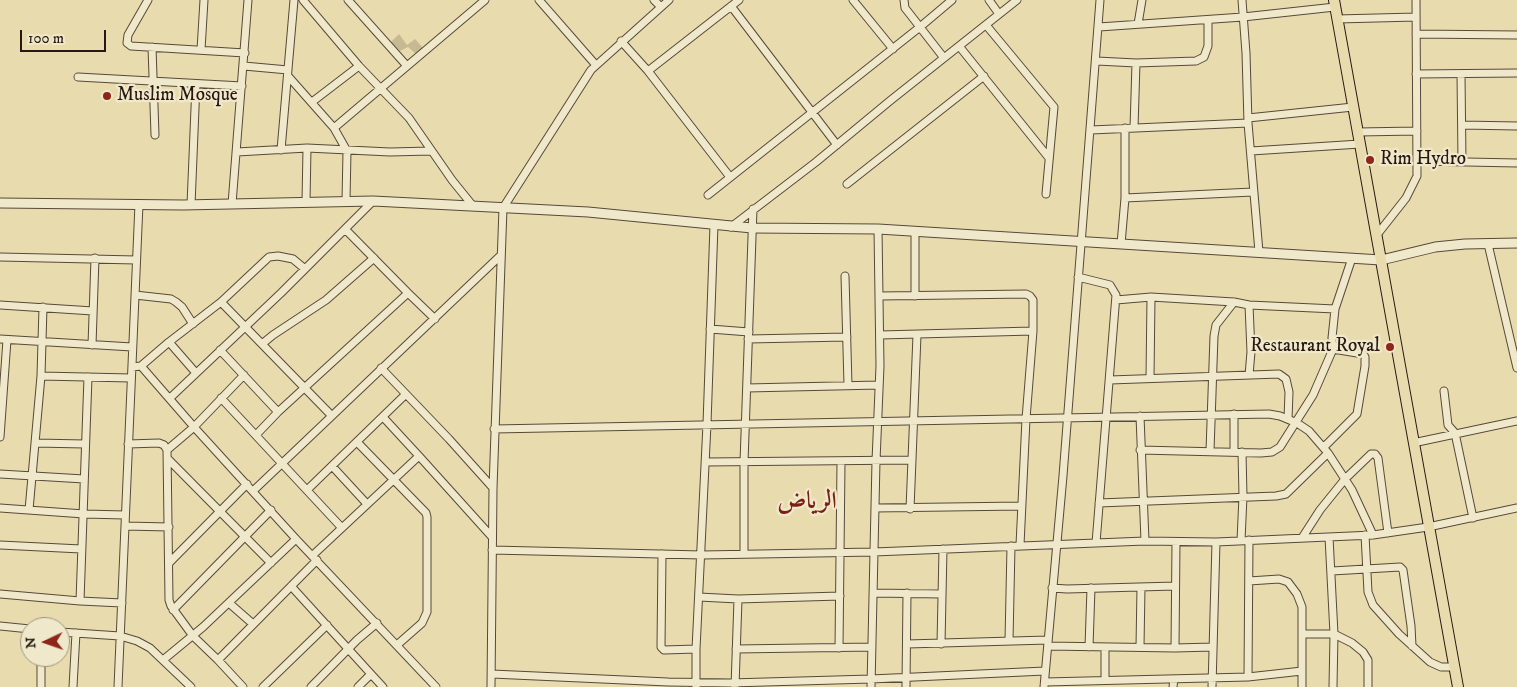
<!DOCTYPE html>
<meta charset="utf-8">
<style>
body{margin:0}
#map{position:relative;width:1517px;height:687px;overflow:hidden;background:#e8dbad;font-family:"IM FELL DW Pica",serif}
canvas{display:block}
.north{position:absolute;left:20px;top:617px;width:50px;height:50px;box-sizing:border-box;background:#f0e8ca;border:1px solid #a09581;border-radius:50%;rotate:267deg;font-size:14px;font-weight:700;line-height:20px;text-align:center;color:#271813}
.north::after{content:'';display:block;margin:auto;width:18px;height:22px;background:#8f2418;clip-path:polygon(50% 0,100% 100%,50% 72%,0 100%)}
.scale{position:absolute;left:20px;top:30px;width:86px;height:22px;box-sizing:border-box;border:2px solid #271813;border-top:0;padding-left:6px;font-size:15px;line-height:18px;white-space:nowrap;color:#271813;-webkit-text-stroke:4px #f0e8ca;paint-order:stroke}
</style>
<div id="map">
<canvas width="1517" height="687"></canvas>
<div class="north">N</div>
<div class="scale">100 m</div>
</div>
<script>
const ctx = document.querySelector('canvas').getContext('2d');
ctx.lineJoin = 'round';
function fillPath(path, color) {
  ctx.fillStyle = color;
  ctx.fill(path, 'evenodd');
}
function poly(rows) {
  const path = new Path2D();
  for (const r of rows) {
    path.moveTo(r[0], r[1]);
    for (let i = 2; i < r.length; i += 2) path.lineTo(r[i], r[i + 1]);
  }
  return path;
}
function trace(path, color, width, dash) {
  ctx.strokeStyle = color;
  ctx.lineWidth = width;
  ctx.lineCap = dash ? 'butt' : 'round';
  ctx.setLineDash(dash || []);
  ctx.stroke(path);
}
function write(font, color, halo, rows, align = 'center') {
  ctx.font = font + ' "IM FELL DW Pica",Amiri,serif';
  ctx.lineWidth = 4.5;
  ctx.setLineDash([]);
  ctx.textBaseline = 'middle';
  ctx.strokeStyle = halo;
  ctx.fillStyle = color;
  for (const [text, x, y, turn = 0] of rows) {
    ctx.save();
    ctx.translate(x, y);
    ctx.rotate((+turn || 0) * Math.PI / 180);
    ctx.textAlign = isNaN(turn) ? turn : align;
    if (halo) ctx.strokeText(text, 0, 0);
    ctx.fillText(text, 0, 0);
    ctx.restore();
  }
}
const green = poly([
 [399,34,407,45,415,39,423,48,416,54,408,47,400,51,391,42]
]);
const minor = poly([
 [148,0,128,35,127,43,131,46,245,53],
 [303,0,359,66,409,118,452,180,473,206],
 [348,0,407,66],
 [539,0,595,64],
 [654,0,661,7],
 [853,0,893,49],
 [904,0,905,8,909,13,944,58],
 [989,0,999,14],
 [1242,0,1246,53,1248,123,1259,252],
 [731,6,837,145],
 [1337,19,1416,17],
 [1138,24,1142,0],
 [986,25,1054,107,1046,194],
 [1099,27,1243,17,1335,7],
 [1416,34,1517,35],
 [621,41,648,71,730,177],
 [959,46,1049,158],
 [152,47,155,135],
 [201,50,204,0],
 [1097,61,1136,63,1196,61,1204,57,1208,46,1208,20],
 [244,66,288,70],
 [648,71,739,0],
 [1416,74,1517,73],
 [1461,74,1462,162],
 [288,76,334,128,347,151,346,201],
 [78,77,242,86],
 [312,102,359,66],
 [1248,118,1353,107],
 [1462,125,1517,126],
 [334,128,485,0],
 [1134,128,1136,63],
 [1091,130,1248,123],
 [1358,132,1417,131],
 [281,150,294,0],
 [1251,151,1360,144],
 [237,152,307,148,390,152,431,151],
 [1417,161,1517,163],
 [847,184,984,76],
 [708,195,920,27,952,0],
 [1125,198,1253,192],
 [306,202,307,148],
 [232,204,248,0],
 [191,205,196,84],
 [731,227,816,162,891,100,1017,0],
 [345,229,408,293],
 [915,232,915,296],
 [1376,236,1406,198,1417,176,1416,0],
 [1121,244,1125,198,1125,128],
 [1488,244,1517,368],
 [0,257,136,260],
 [845,276,848,385],
 [1078,277,1110,285,1116,295,1096,543],
 [135,295,171,299,176,302,182,307,193,324],
 [880,296,1026,294,1030,296,1033,300,1033,331,1026,419,1020,545],
 [1116,300,1151,297,1234,302,1249,305,1251,352,1249,375],
 [221,302,331,415],
 [0,305,93,311],
 [1249,305,1335,309],
 [710,329,749,332],
 [880,335,1033,331],
 [0,339,132,347],
 [748,339,847,337],
 [169,342,196,373],
 [262,344,273,335,326,300,374,258],
 [92,345,95,258],
 [220,350,278,412],
 [141,366,169,342,221,302,269,257,278,256,293,259,305,269],
 [132,367,141,366,194,427,296,539,436,687],
 [381,368,449,439,493,488],
 [41,376,131,378],
 [88,377,80,601,122,603],
 [1150,378,1151,297],
 [1110,380,1279,374,1286,379,1289,392,1288,419],
 [747,388,879,385],
 [1444,391,1448,425,1455,433,1473,518],
 [170,398,281,293,373,201],
 [221,398,342,528],
 [1234,414,1234,452],
 [1140,416,1145,541],
 [494,429,1269,414,1280,416,1297,423,1309,431,1328,453,1352,490,1373,535],
 [256,435,278,412,408,293,435,319],
 [0,437,7,340],
 [357,442,426,513,427,517,427,612,422,623,397,645],
 [35,443,85,444],
 [1413,443,1517,421],
 [128,444,159,443,164,445,167,450,169,600,171,606,193,636,218,660,243,687],
 [1324,447,1357,414,1365,366,1365,357,1363,354,1333,349],
 [167,450,194,427,244,375],
 [1140,450,1261,453,1272,452,1280,447,1313,395,1333,349,1332,338,1335,309,1352,258],
 [1210,451,1214,336,1216,325,1234,302],
 [419,456,492,537],
 [168,459,271,563],
 [706,462,911,460],
 [332,466,367,504],
 [0,474,84,479],
 [307,490,406,394],
 [253,491,500,256],
 [1099,503,1276,496,1286,494,1328,453],
 [0,508,84,514,125,515],
 [875,508,1021,506],
 [910,509,917,335],
 [29,510,41,376,43,307],
 [125,526,169,527],
 [1365,535,1368,592,1373,605,1399,634,1430,662,1441,667,1454,667],
 [1329,537,1334,634,1333,687],
 [1302,538,1320,510,1345,479,1371,454,1375,454,1378,458,1388,533],
 [1241,541,1243,496,1242,452],
 [0,545,81,549],
 [492,550,702,555,874,552,1145,541,1216,542,1373,535,1428,527,1517,508],
 [662,554,661,647,664,650,696,649],
 [744,554,744,462,753,209],
 [313,555,419,456,383,417],
 [169,563,247,484],
 [1332,571,1400,567,1403,570,1411,626,1412,646],
 [1249,581,1279,579,1288,582,1297,594,1302,607,1302,687],
 [291,586,371,674],
 [1052,588,1067,589,1175,586],
 [873,593,942,594],
 [0,594,80,601],
 [699,597,738,599,840,596],
 [229,603,253,624],
 [173,610,271,510],
 [0,626,30,629],
 [60,632,120,636,137,641,150,648,191,687],
 [1302,634,1334,634,1352,643,1363,652,1368,660,1368,687],
 [1009,641,1011,546],
 [907,644,1048,640],
 [941,644,943,549],
 [1048,646,1175,648,1176,542],
 [1089,647,1091,588],
 [1140,647,1141,587],
 [839,648,841,462],
 [1175,648,1213,647],
 [736,649,872,647],
 [163,660,203,627,296,539],
 [218,660,317,560],
 [492,674,668,682,730,683,871,679,1045,671],
 [1248,677,1302,671],
 [1105,680,1105,647],
 [1045,682,1248,677,1249,540],
 [696,686,696,649,707,424,714,225],
 [41,687,41,657],
 [73,687,76,633],
 [118,687,139,204],
 [263,687,327,625],
 [311,687,357,640,377,623],
 [358,687,371,674,383,687],
 [491,687,493,488,503,208,591,70,669,0],
 [735,687,738,599],
 [871,687,876,461,880,366,878,229],
 [906,687,907,593],
 [1044,687,1063,476,1100,0],
 [1173,687,1174,679],
 [1212,687,1216,542]
]);
const tertiary = poly([
 [0,203,183,205,373,201,588,212,752,228,878,229,1381,260,1435,247,1465,244,1517,243]
]);
const primary = poly([
 [1334,0,1458,687]
]);
const markers = [
 [107,96,5,"#8f2418"],
 [1370,160,5,"#8f2418"],
 [1390,347,5,"#8f2418"]
];
const poiNames = [
 ["Muslim Mosque",117,96],
 ["Rim Hydro",1380,160],
 ["Restaurant Royal",1380,347,"right"]
];
const districtNames = [
 ["الرياض",807,503]
];
fillPath(green, '#c7ba93');
trace(minor, '#57493a', 9);
trace(tertiary, '#57493a', 11);
trace(primary, '#271813', 12);
trace(minor, '#f0e8ca', 7);
trace(tertiary, '#f0e8ca', 9);
trace(primary, '#e8dbad', 10);
for (const [x, y, r, color] of markers) {
  const dot = new Path2D();
  dot.arc(x, y, r, 0, 2 * Math.PI);
  ctx.fillStyle = color;
  ctx.fill(dot);
  trace(dot, '#f0e8ca', 2);
}
write('19px', '#271813', '#f0e8ca', poiNames, 'left');
write('bold 24px', '#7a1f14', '#f0e8ca', districtNames);
</script>
